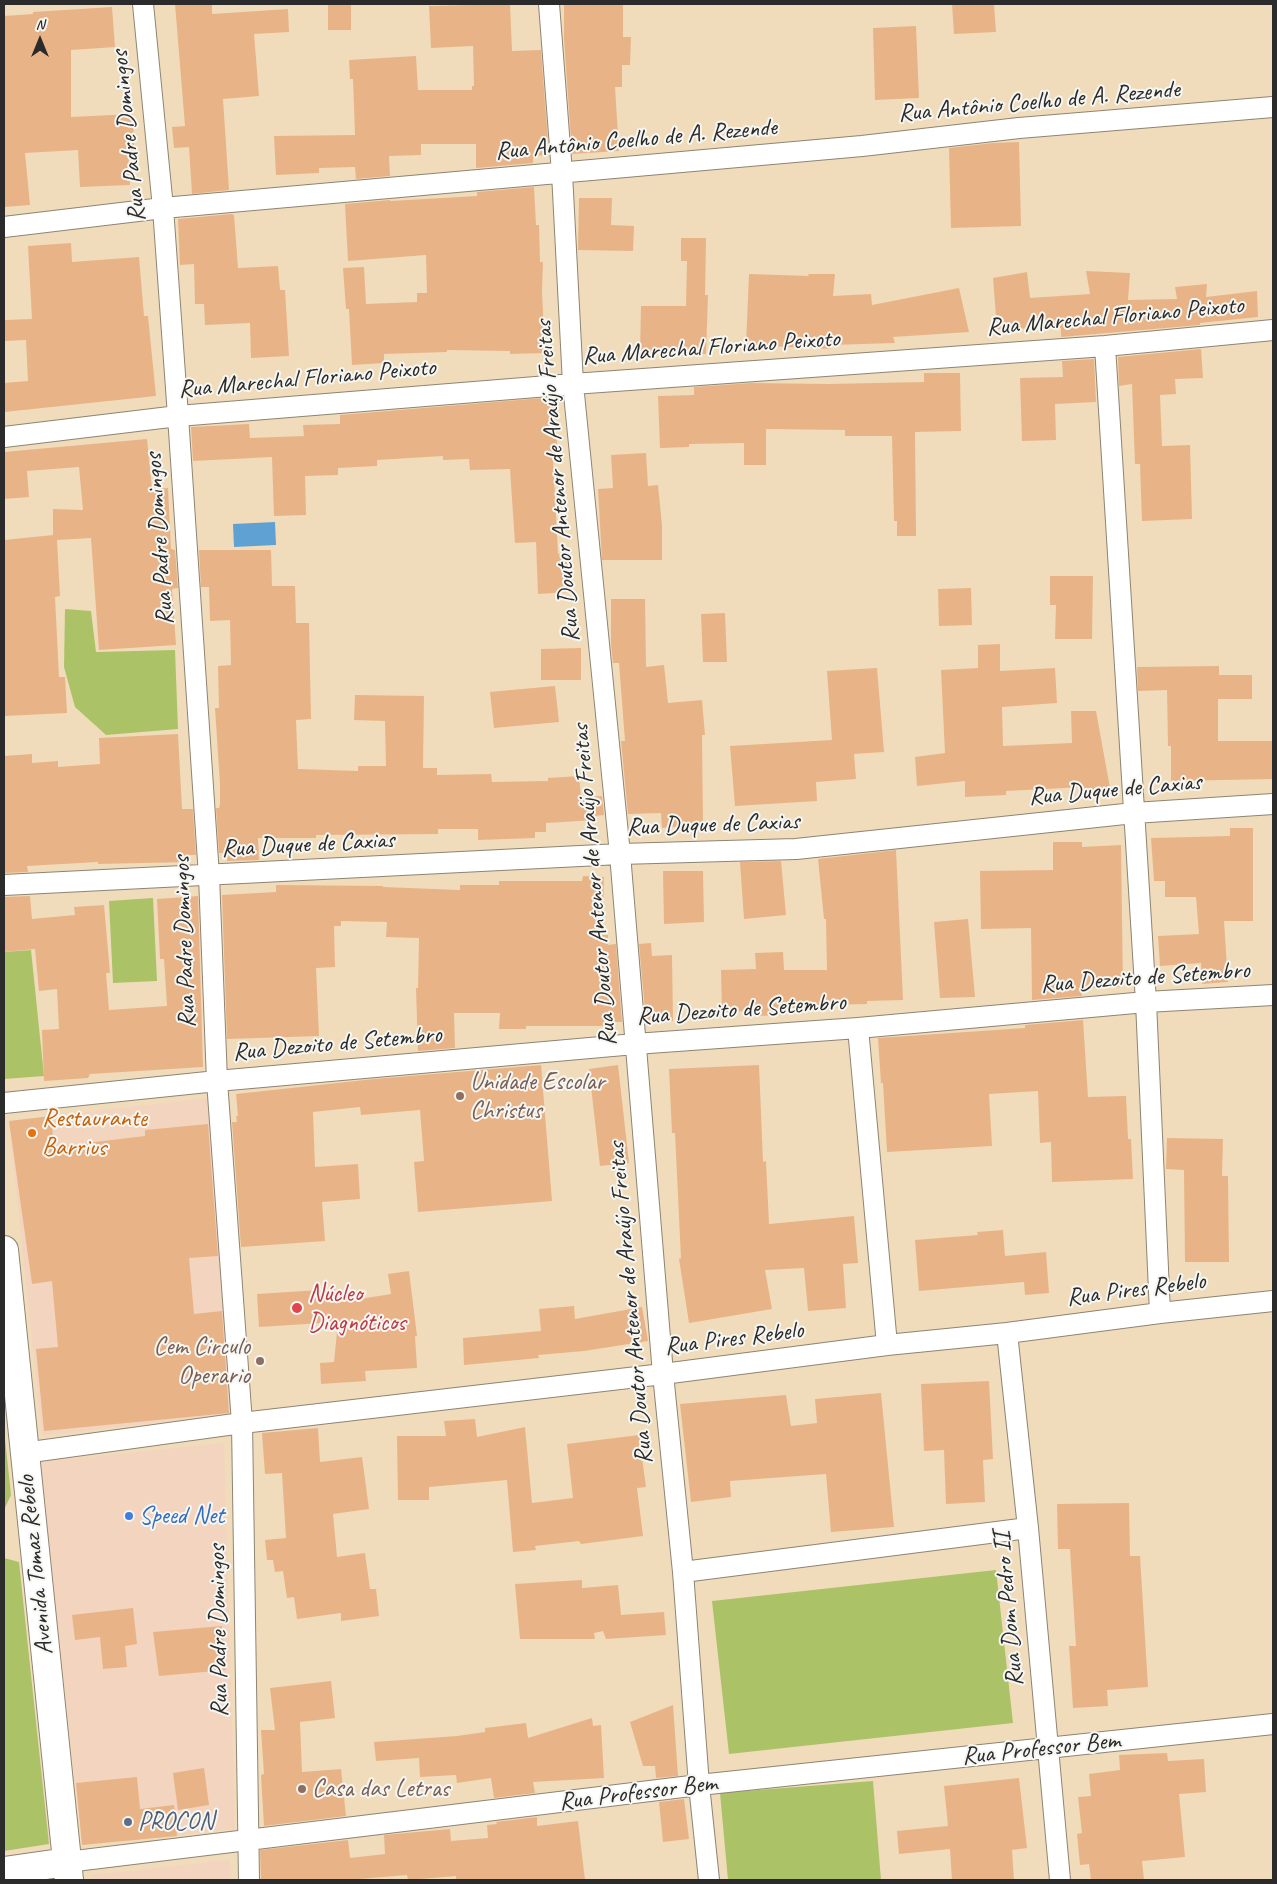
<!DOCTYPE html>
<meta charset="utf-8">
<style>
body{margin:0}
#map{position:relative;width:1277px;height:1884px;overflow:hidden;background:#f0dcbb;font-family:Caveat,sans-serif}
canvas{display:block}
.frame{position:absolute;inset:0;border:5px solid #2b2b2b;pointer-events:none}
.north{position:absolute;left:15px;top:15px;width:50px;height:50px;-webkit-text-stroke:4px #f6f6f2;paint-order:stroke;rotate:0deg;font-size:14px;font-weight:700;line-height:20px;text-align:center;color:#2b2b2b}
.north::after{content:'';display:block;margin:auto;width:18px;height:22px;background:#2b2b2b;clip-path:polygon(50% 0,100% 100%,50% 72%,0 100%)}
</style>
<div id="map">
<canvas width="1277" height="1884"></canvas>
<div class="frame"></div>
<div class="north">N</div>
</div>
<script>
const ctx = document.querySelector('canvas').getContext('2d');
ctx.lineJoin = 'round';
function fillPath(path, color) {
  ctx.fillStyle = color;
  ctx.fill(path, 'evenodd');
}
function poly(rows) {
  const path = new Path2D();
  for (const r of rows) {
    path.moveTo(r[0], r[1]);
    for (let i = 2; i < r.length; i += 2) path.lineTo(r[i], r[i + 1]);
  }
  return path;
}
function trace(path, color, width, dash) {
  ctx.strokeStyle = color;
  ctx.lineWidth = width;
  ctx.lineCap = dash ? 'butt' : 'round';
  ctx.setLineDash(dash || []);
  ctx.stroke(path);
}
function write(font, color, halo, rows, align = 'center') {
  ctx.font = font + ' Caveat,sans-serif';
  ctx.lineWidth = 4;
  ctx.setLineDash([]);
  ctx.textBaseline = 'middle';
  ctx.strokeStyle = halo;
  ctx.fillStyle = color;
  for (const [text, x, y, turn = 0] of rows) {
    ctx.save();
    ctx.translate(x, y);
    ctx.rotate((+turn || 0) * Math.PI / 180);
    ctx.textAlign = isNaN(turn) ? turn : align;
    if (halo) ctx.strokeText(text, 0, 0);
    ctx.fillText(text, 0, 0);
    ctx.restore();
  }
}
const built = poly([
 [208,1098,232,1413,42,1436,9,1121],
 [224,1443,235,1829,82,1845,40,1462],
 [230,1860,230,1880,92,1880,92,1875]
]);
const green = poly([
 [65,609,91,611,96,652,175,650,178,729,106,735,75,707,64,667],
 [153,898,157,981,113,983,109,901],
 [31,950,44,1076,4,1079,4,952],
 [4,1429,11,1495,4,1510],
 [4,1558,19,1562,49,1844,4,1851],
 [996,1570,1013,1723,729,1754,712,1601],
 [873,1781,881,1880,728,1880,720,1793]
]);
const water = poly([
 [275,522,276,545,234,547,233,524]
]);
const building = poly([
 [175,4,212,4,212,14,288,9,289,32,254,34,259,96,223,99,229,190,192,194,189,147,174,148,172,127,185,126],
 [328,4,351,4,351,30,328,30],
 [510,4,512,51,541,50,549,155,535,156,535,158,533,158,533,163,476,168,476,144,421,144,421,155,389,156,390,176,356,179,355,167,319,168,319,173,276,175,274,136,355,135,353,79,350,79,349,60,416,56,418,90,472,90,472,86,474,86,473,46,431,48,429,6],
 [564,4,623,4,623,37,631,37,630,65,622,65,622,87,615,87,619,151,572,154,564,39],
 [952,4,994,4,996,32,954,34],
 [112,7,115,47,71,50,71,117,133,114,134,147,128,147,130,185,80,187,78,150,25,153,30,205,4,207,4,16,33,14,33,12],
 [916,26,919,98,875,100,873,28],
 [1019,142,1021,226,951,228,949,148,993,143],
 [534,187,536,225,539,225,540,262,543,262,542,292,545,353,510,354,510,351,447,350,447,352,384,354,384,363,352,365,349,309,346,309,343,268,364,267,366,304,417,302,417,293,427,293,426,255,348,261,345,204,390,200,390,201,477,196,477,192],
 [579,198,612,198,611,225,634,226,633,251,578,250],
 [231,214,234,215,238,268,278,266,280,290,285,290,289,356,251,358,250,323,205,325,204,304,195,304,194,264,180,265,178,219],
 [681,238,706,238,705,295,708,295,706,354,640,353,641,306,686,306,687,261,681,261],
 [71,243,72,262,139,257,144,316,148,316,156,396,4,412,4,383,28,381,26,340,5,341,4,320,32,319,28,246],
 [1086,271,1130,273,1128,300,1177,299,1175,287,1207,284,1206,297,1257,291,1258,317,1200,323,1200,325,1061,337,1061,328,997,329,993,278,1027,272,1030,298,1090,294],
 [749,274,809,276,808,274,835,274,833,296,871,294,872,305,959,288,969,332,893,337,895,343,831,345,830,349,746,345],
 [1201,349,1203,378,1175,379,1176,394,1160,395,1162,446,1190,445,1192,519,1142,521,1140,464,1135,464,1132,384,1119,386,1118,357],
 [1094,359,1096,402,1055,404,1056,440,1022,441,1020,378,1063,377,1062,361],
 [924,373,960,373,961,431,915,432,916,536,897,536,897,521,894,521,892,436,845,436,845,430,766,429,766,465,744,465,744,443,689,444,689,447,660,448,658,396,694,395,694,387,751,383,828,384,924,382],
 [554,397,558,459,553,459,558,554,568,554,570,592,538,594,536,542,515,543,510,469,470,470,469,459,443,460,443,456,377,460,377,466,338,468,338,475,305,476,306,515,274,516,272,457,193,461,191,427,249,424,250,438,304,436,303,425,340,424,340,415],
 [147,439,152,489,168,488,171,549,175,550,178,588,172,589,176,645,99,650,91,538,57,540,60,596,55,597,59,677,65,677,67,713,4,716,4,540,53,535,53,509,83,510,79,467,27,471,29,497,4,499,4,452],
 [646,453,648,486,658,485,662,525,662,560,602,560,598,489,613,488,611,455],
 [199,550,271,550,272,586,295,586,296,623,309,623,311,719,296,720,298,769,358,771,358,766,386,766,385,721,354,720,355,695,424,696,423,768,437,768,437,775,491,774,492,782,548,781,548,778,579,776,581,797,602,796,604,815,594,816,595,820,546,823,546,832,535,832,535,838,478,840,478,829,438,829,438,834,316,835,316,838,258,838,259,860,227,861,227,853,219,853,216,808,219,808,220,805,220,784,215,708,219,708,218,666,231,665,230,620,210,621,209,587,201,587],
 [1050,576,1093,576,1092,639,1055,639,1056,605,1050,605],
 [971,588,972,625,939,626,938,589],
 [611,599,645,599,646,667,664,665,668,703,702,700,705,735,702,735,703,824,662,828,661,813,628,814,621,741,625,741,619,663,613,663,611,644],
 [725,613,727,662,703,662,701,614],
 [1000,644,1000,671,1055,668,1057,703,1002,707,1003,746,1072,743,1071,711,1096,711,1110,788,1085,792,1084,787,1006,791,1006,795,965,797,965,781,917,786,915,757,945,753,941,670,978,668,978,645],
 [581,648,581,680,541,680,541,649],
 [1219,666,1219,675,1252,675,1252,699,1218,699,1218,741,1273,741,1273,779,1171,781,1171,746,1168,746,1167,690,1138,691,1137,667],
 [877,668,884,752,854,754,856,779,816,782,817,801,735,806,730,746,832,740,827,671],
 [555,686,559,722,494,728,490,692],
 [178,734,182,809,193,809,196,855,189,855,189,862,98,864,98,862,27,866,28,872,4,873,4,756,32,754,32,763,58,761,58,767,100,764,99,738],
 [1230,828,1253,828,1253,921,1224,921,1228,982,1202,984,1201,963,1160,966,1158,936,1199,934,1196,897,1165,897,1165,881,1154,881,1151,838,1230,836],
 [1053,842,1082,842,1082,847,1121,845,1123,987,1081,988,1082,996,1032,1000,1031,928,981,929,980,871,1053,870],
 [896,850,903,1000,867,1001,867,1004,824,1005,824,1008,784,1008,785,1015,757,1016,757,1011,722,1012,721,970,756,969,755,953,783,952,784,970,827,970,826,919,824,919,818,859],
 [781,861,786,915,744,919,740,862],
 [663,871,703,871,704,922,664,924],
 [583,876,604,877,602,935,608,935,608,945,616,944,622,1022,607,1022,607,1026,526,1026,526,1029,499,1029,500,1013,454,1013,455,1048,418,1051,416,988,418,988,419,938,386,937,387,922,341,921,341,926,334,926,335,967,316,968,319,1036,227,1039,222,895,276,892,276,885,383,886,383,887,460,890,460,885,499,885,499,881,582,881],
 [30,896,32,919,75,915,74,907,104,905,110,973,106,973,109,1010,167,1006,164,959,160,959,157,899,198,896,203,1067,90,1074,88,1078,44,1081,42,1030,59,1029,57,989,39,991,35,949,4,952,4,897],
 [968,919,975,997,940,998,934,922],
 [651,943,652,956,672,955,673,1021,646,1021,639,944],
 [1083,1020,1088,1097,1126,1096,1128,1139,1131,1139,1133,1179,1052,1182,1051,1142,1040,1143,1038,1091,989,1094,992,1146,887,1152,883,1083,881,1083,878,1038,1025,1028,1025,1025],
 [541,1065,552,1201,418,1212,414,1162,424,1161,420,1110,361,1115,360,1107,313,1112,315,1167,358,1164,360,1199,322,1202,325,1241,241,1247,232,1122,237,1122,236,1116,238,1116,236,1094,374,1079],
 [618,1065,629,1163,600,1166,589,1069],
 [759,1065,763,1162,766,1161,769,1224,854,1216,858,1263,843,1264,846,1308,808,1311,804,1268,765,1270,772,1309,689,1323,679,1259,681,1258,675,1133,672,1133,669,1069],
 [51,1116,54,1147,145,1136,145,1130,208,1124,218,1256,189,1258,194,1314,222,1311,229,1413,44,1431,36,1349,58,1347,52,1281,32,1284,9,1121],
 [1167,1138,1223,1139,1222,1176,1228,1176,1229,1262,1185,1262,1184,1170,1166,1169],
 [1003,1230,1005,1256,1046,1252,1049,1293,1025,1295,1024,1282,919,1291,915,1240,978,1235,977,1232],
 [409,1271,417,1336,415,1336,417,1368,365,1371,366,1381,321,1384,320,1363,334,1362,338,1322,259,1327,257,1294,335,1289,335,1303,391,1294,388,1274],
 [574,1306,575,1319,642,1307,648,1341,584,1351,538,1355,539,1358,464,1365,463,1338,541,1331,539,1309],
 [989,1381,993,1459,983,1460,985,1502,946,1504,944,1450,924,1451,921,1384],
 [881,1393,894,1527,831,1532,826,1474,730,1481,731,1497,691,1502,680,1404,786,1395,791,1426,817,1423,815,1399],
 [475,1419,477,1437,525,1427,532,1503,573,1498,567,1444,639,1435,646,1487,637,1488,643,1536,581,1544,579,1541,535,1546,536,1550,513,1552,507,1480,429,1487,429,1500,398,1500,397,1436,446,1436,444,1421],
 [318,1428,320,1462,362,1457,369,1509,333,1514,337,1557,365,1553,370,1589,376,1589,379,1616,341,1621,341,1613,297,1619,294,1597,287,1598,283,1571,275,1572,273,1560,267,1560,265,1540,286,1538,282,1473,265,1474,262,1433],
 [1129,1503,1130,1556,1140,1556,1148,1687,1107,1690,1108,1706,1073,1708,1069,1646,1076,1646,1070,1549,1058,1549,1057,1504],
 [582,1580,582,1588,618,1585,621,1615,664,1612,666,1635,606,1639,603,1631,594,1633,595,1639,520,1639,515,1584],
 [133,1608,137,1644,125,1646,127,1667,103,1669,100,1637,75,1640,72,1615],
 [222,1626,226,1670,159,1676,153,1632],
 [331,1681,335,1718,300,1722,302,1772,341,1769,346,1816,264,1826,261,1775,264,1774,261,1730,275,1730,270,1688],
 [673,1705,678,1776,656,1778,655,1766,643,1766,630,1722],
 [592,1718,593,1726,601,1725,604,1778,533,1782,535,1793,494,1798,491,1778,457,1783,456,1775,420,1777,419,1758,376,1761,374,1742,457,1736,485,1732,485,1728,526,1723,528,1738],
 [1167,1753,1168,1761,1204,1759,1206,1792,1179,1794,1185,1857,1142,1861,1144,1880,1091,1880,1089,1864,1080,1865,1077,1834,1082,1833,1078,1797,1091,1796,1089,1774,1120,1770,1119,1755],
 [204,1768,209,1805,178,1810,173,1773],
 [137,1777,140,1809,174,1805,177,1836,82,1845,76,1783],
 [1019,1778,1027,1848,1012,1850,1014,1880,952,1880,950,1849,899,1854,897,1831,948,1826,944,1786],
 [684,1799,689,1839,663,1842,659,1802],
 [537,1817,537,1826,578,1821,585,1880,456,1880,456,1876,408,1880,407,1875,347,1880,261,1880,260,1850,348,1840,350,1858,385,1854,384,1835,450,1829,451,1841,488,1838,487,1825,497,1824,496,1822]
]);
const street = poly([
 [143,4,163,208,178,416,209,876,217,1081,242,1423,249,1880],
 [549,4,562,173,573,384,620,854,663,1374,683,1572,699,1785,709,1880],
 [4,227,163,208,862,146,1019,128,1273,107],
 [1105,346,1146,1002,1160,1313],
 [4,437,178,416,573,384,1105,346,1273,330],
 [4,885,620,854,796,849,1134,813,1273,804],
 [858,1028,887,1345],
 [4,1103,217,1081,635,1044,858,1028,1146,1002,1273,995],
 [1007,1333,1028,1528,1060,1880],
 [24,1453,242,1423,663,1374,887,1345,1007,1333,1160,1313,1273,1301],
 [683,1572,1028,1528],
 [67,1862,699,1785,1273,1724]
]);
const primary = poly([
 [4,1250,69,1880],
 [4,1871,67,1862]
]);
const markers = [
 [460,1096,5,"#8d6e63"],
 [32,1133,5,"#e8710a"],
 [297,1308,6,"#e0444e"],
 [260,1361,5,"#8d6e63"],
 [129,1516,5,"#3f7fe0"],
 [302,1789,5,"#8d6e63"],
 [128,1822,5,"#5c6f8a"]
];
const streetNames = [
 ["Rua Antônio Coelho de A. Rezende",1039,102,-5],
 ["Rua Padre Domingos",129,136,-96],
 ["Rua Antônio Coelho de A. Rezende",636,140,-5],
 ["Rua Marechal Floriano Peixoto",1115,317,-5],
 ["Rua Marechal Floriano Peixoto",711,348,-4],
 ["Rua Marechal Floriano Peixoto",307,379,-5],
 ["Rua Doutor Antenor de Araújo Freitas",558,481,-95],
 ["Rua Padre Domingos",160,539,-94],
 ["Rua Duque de Caxias",1115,790,-5],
 ["Rua Duque de Caxias",713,825,-2],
 ["Rua Duque de Caxias",308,845,-3],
 ["Rua Doutor Antenor de Araújo Freitas",595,885,-95],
 ["Rua Padre Domingos",185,942,-92],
 ["Rua Dezoito de Setembro",1145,978,-4],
 ["Rua Dezoito de Setembro",741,1010,-4],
 ["Rua Dezoito de Setembro",337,1044,-5],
 ["Rua Pires Rebelo",1136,1290,-7],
 ["Rua Doutor Antenor de Araújo Freitas",631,1303,-95],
 ["Rua Pires Rebelo",734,1339,-7],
 ["Avenida Tomaz Rebelo",36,1565,-96],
 ["Rua Dom Pedro II",1009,1609,-95],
 ["Rua Padre Domingos",219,1631,-91],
 ["Rua Professor Bem",1041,1749,-6],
 ["Rua Professor Bem",638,1793,-7]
];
const educationNames = [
 ["Unidade Escolar",470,1082],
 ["Christus",470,1111],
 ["Cem Circulo",250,1347,"right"],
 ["Operario",250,1376,"right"],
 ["Casa das Letras",312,1789]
];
const foodNames = [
 ["Restaurante",42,1119],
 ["Barrius",42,1148]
];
const healthNames = [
 ["Núcleo",308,1294],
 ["Diagnóticos",308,1323]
];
const shopNames = [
 ["Speed Net",139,1516]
];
const serviceNames = [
 ["PROCON",138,1822]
];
fillPath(built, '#f3d4bf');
fillPath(green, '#acc267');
fillPath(water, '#5ea1d2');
fillPath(building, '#e8b487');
trace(street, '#8e8473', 22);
trace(primary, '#8e8473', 30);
trace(street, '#fff', 20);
trace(primary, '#fff', 28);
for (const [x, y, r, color] of markers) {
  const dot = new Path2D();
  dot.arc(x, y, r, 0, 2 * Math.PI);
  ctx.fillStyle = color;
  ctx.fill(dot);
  trace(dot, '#f6f6f2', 2);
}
write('25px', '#2b2b2b', '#f6f6f2', streetNames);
write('25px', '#785e54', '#f6f6f2', educationNames, 'left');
write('25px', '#c56008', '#f6f6f2', foodNames, 'left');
write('25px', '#be3a42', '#f6f6f2', healthNames, 'left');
write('25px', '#366cbe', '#f6f6f2', shopNames, 'left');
write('25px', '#4e5e75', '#f6f6f2', serviceNames, 'left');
</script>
